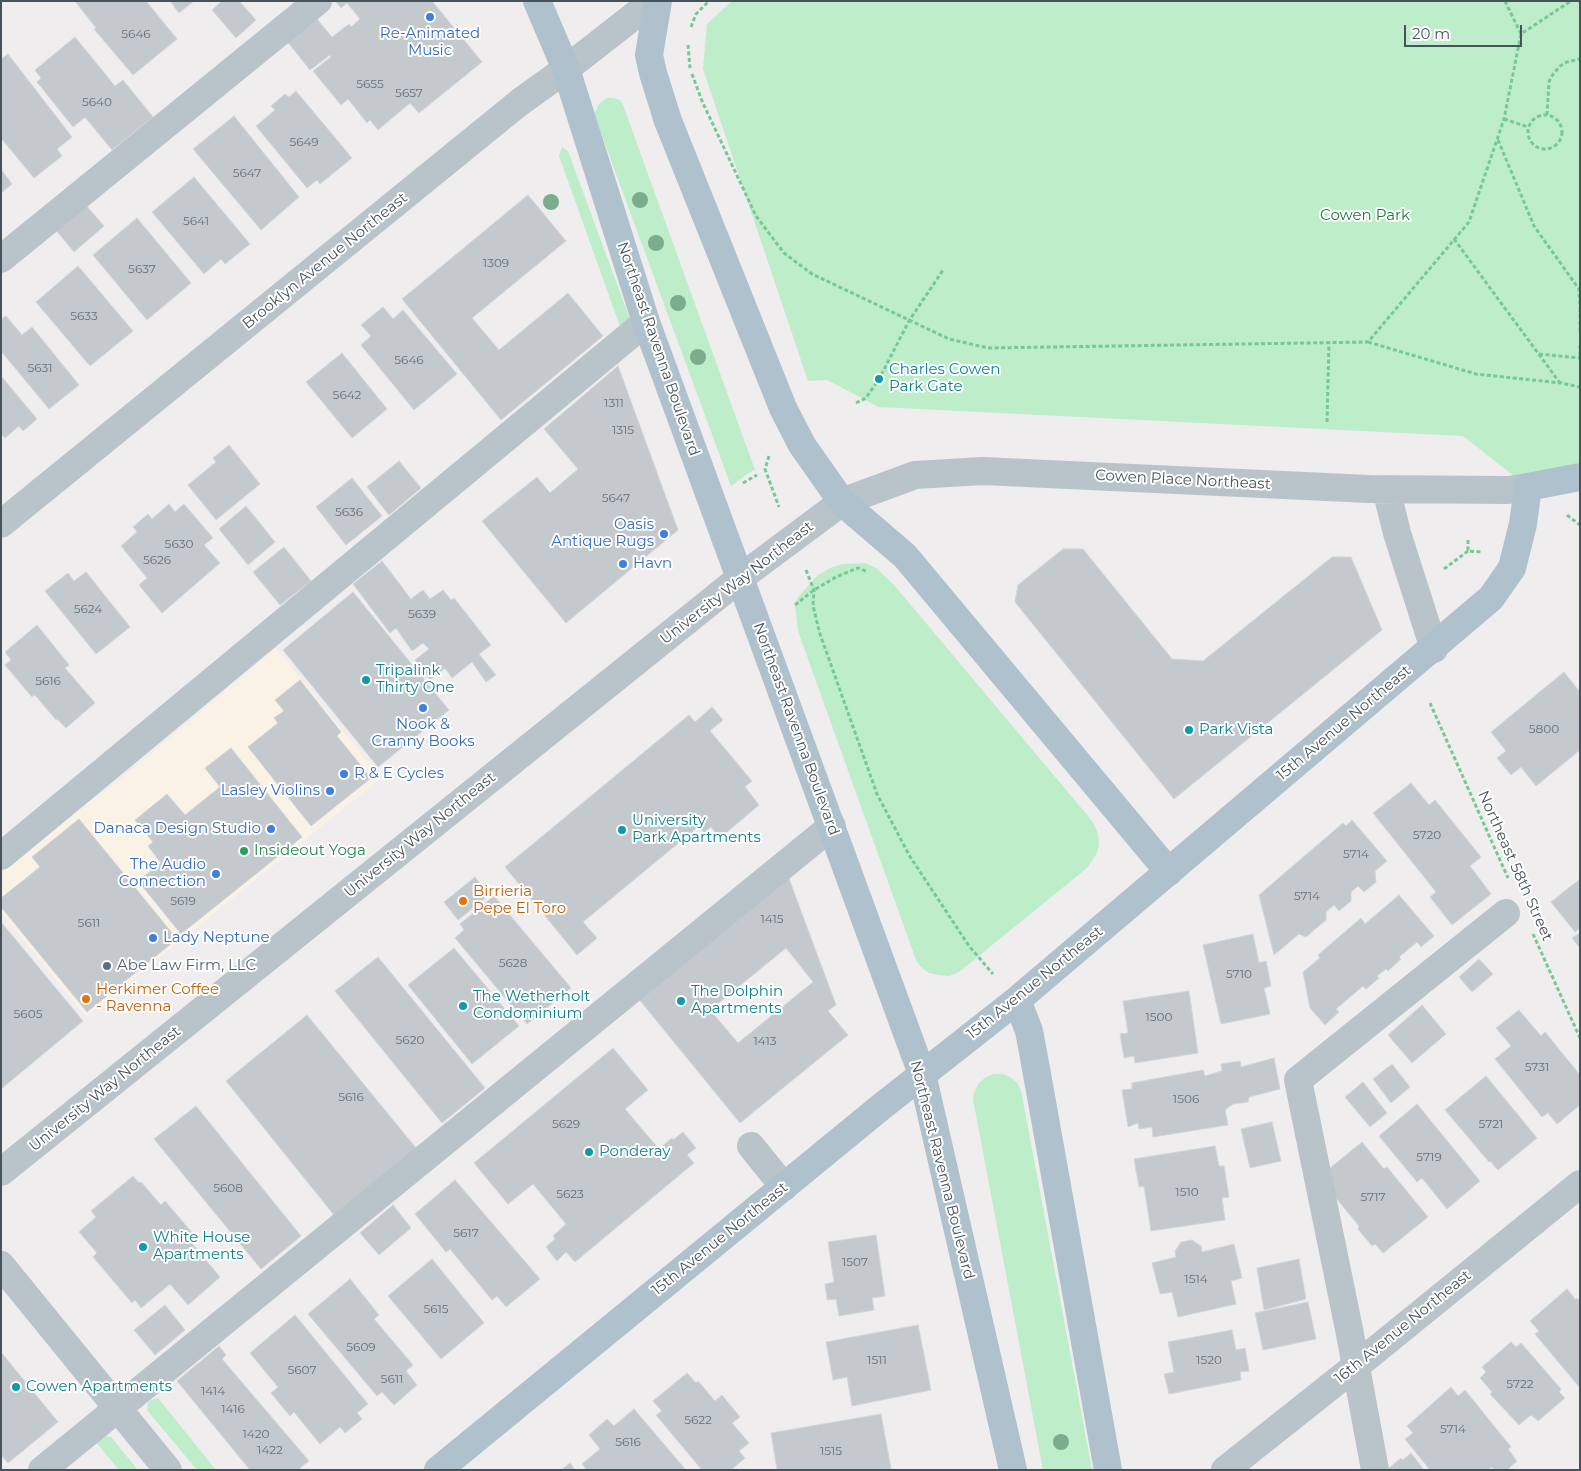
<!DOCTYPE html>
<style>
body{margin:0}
#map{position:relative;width:1581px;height:1471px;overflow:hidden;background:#f0edee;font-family:Montserrat,sans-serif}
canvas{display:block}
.frame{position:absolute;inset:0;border:2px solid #46535a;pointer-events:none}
.scale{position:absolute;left:1404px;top:25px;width:118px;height:22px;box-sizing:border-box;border:2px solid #46535a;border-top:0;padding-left:6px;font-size:15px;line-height:18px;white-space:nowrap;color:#46535a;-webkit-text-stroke:4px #fff;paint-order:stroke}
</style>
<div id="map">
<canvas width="1581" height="1471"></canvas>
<div class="frame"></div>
<div class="scale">20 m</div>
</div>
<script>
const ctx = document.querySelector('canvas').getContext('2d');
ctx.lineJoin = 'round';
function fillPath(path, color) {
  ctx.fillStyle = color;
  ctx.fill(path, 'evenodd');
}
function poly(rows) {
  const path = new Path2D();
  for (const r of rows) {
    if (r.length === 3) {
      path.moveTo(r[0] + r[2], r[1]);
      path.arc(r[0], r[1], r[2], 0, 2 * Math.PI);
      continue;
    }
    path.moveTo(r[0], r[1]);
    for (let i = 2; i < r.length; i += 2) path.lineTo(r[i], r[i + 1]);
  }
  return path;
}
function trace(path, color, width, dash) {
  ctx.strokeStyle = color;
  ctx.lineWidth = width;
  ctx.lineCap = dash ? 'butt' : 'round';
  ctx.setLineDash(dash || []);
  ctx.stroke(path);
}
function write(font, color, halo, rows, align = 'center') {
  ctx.font = font + ' Montserrat,sans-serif';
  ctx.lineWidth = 4;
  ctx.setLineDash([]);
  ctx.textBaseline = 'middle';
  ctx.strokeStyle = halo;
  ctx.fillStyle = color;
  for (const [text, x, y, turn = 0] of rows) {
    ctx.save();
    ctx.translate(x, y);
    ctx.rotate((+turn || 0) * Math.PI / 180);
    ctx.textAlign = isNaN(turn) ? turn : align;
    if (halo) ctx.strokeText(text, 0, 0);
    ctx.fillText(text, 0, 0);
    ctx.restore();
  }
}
const commercial = poly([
 [276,648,381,778,86,1017,1,912,1,873,89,802,112,786]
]);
const green = poly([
 [732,1,1580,1,1580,477,1528,487,1463,436,879,407,827,380,808,381,703,69,707,24],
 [607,98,613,98,620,100,623,105,755,470,750,472,731,486,594,114,599,104],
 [562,147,568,151,629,317,631,324,622,332,559,156],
 [865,563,876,568,894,585,1088,816,1094,824,1098,834,1099,844,1097,853,1087,868,959,972,949,976,939,975,929,973,921,967,916,960,798,631,795,605,798,597,817,576,830,568,843,564],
 [994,1074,1003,1074,1010,1077,1017,1083,1021,1090,1092,1470,1043,1470,973,1099,975,1090,979,1083,986,1077],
 [158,1398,216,1470,197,1470,147,1410,148,1403,151,1400],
 [104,1436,111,1437,138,1470,119,1470,96,1442]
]);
const building = poly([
 [75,1,146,1,177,39,133,75,94,29,96,28,75,1],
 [170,1,194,1,179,13,170,1],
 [222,1,239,1,256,20,236,38,212,10,222,1],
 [335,1,432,1,482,62,419,113,410,103,378,130,370,120,367,123,348,99,341,105,313,71,331,57,330,55,310,70,282,35,311,12,332,37,349,24,351,27,360,19,347,3,341,8,335,1],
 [75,37,115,86,123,80,153,117,112,150,85,117,73,127,37,82,41,78,35,70,75,37],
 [8,54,72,137,57,149,62,156,34,178,1,138,1,59,8,54],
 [296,91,352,158,320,184,317,180,307,188,256,126,275,110,271,106,285,94,289,97,296,91],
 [234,116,299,197,261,230,193,149,234,116],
 [1,169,12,184,1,193,1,169],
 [194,177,250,244,225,264,221,259,204,274,152,212,194,177],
 [528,195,566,241,472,318,499,350,568,293,603,336,501,420,402,299,528,195],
 [85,204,104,226,74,252,55,229,85,204],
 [137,218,191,283,147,320,93,255,137,218],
 [78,266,133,331,90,366,36,302,78,266],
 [383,307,393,319,403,310,457,374,414,410,361,345,371,336,361,325,383,307],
 [6,316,22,335,32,327,79,385,49,409,1,351,1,319,6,316],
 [342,353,387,409,352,438,306,382,342,353],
 [618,366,678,530,566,623,482,521,537,477,550,493,578,469,544,429,618,366],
 [1,376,37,419,23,431,19,426,5,438,1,434,1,376],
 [229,445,260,484,216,520,188,485,216,462,213,458,229,445],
 [399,461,421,488,389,515,367,487,399,461],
 [352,478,382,516,346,545,316,507,352,478],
 [169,504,175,512,184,504,213,538,204,545,220,563,162,613,139,585,147,578,121,546,137,532,133,527,148,514,152,519,169,504],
 [246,506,275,542,248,565,219,529,246,506],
 [284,547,311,581,280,605,253,572,284,547],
 [1063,549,1083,549,1172,659,1203,661,1332,557,1351,557,1382,630,1174,799,1015,602,1018,585,1063,549],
 [382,561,411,599,423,590,430,599,443,590,451,600,454,598,491,645,479,654,496,675,486,682,472,662,452,678,445,668,430,680,415,660,429,649,423,643,412,651,396,628,390,633,353,584,382,561],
 [86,572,130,627,96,654,45,591,68,573,74,581,86,572],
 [353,592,449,710,378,767,283,650,353,592],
 [37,625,69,665,65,668,95,703,66,728,57,719,56,720,35,695,32,697,5,665,11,660,5,652,37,625],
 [1564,672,1580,692,1580,750,1536,786,1521,767,1511,775,1497,758,1506,751,1491,732,1564,672],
 [300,680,341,732,337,736,371,778,311,826,248,747,278,723,274,718,284,711,275,700,300,680],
 [712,707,723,720,710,731,752,781,745,787,759,805,720,838,711,827,704,833,699,826,583,922,597,938,577,955,505,867,689,715,695,722,712,707],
 [231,748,302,837,181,934,138,881,161,863,148,846,153,842,135,820,167,794,185,815,220,787,205,768,231,748],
 [1411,783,1429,805,1435,800,1481,857,1470,866,1491,894,1452,925,1430,897,1436,892,1373,813,1411,783],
 [79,819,177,939,87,1012,1,907,1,898,40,867,32,857,79,819],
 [1352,820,1387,861,1375,871,1376,882,1364,892,1358,886,1351,892,1351,901,1339,911,1334,905,1326,912,1326,920,1306,937,1299,934,1274,955,1259,895,1343,823,1346,826,1352,820],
 [788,876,836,1005,828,1011,848,1035,740,1123,638,998,788,876],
 [786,948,813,982,738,1043,710,1010,786,948],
 [475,877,489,895,458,920,444,902,475,877],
 [1580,879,1580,928,1575,932,1551,902,1580,879],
 [1399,895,1434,936,1421,947,1417,942,1399,957,1401,959,1388,971,1386,969,1377,976,1379,978,1366,989,1363,986,1336,1009,1339,1012,1325,1025,1310,1008,1303,972,1320,958,1318,955,1361,918,1365,924,1399,895],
 [494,896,571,988,527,1024,455,938,464,930,460,924,494,896],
 [1,922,83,1021,1,1089,1,922],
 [1580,933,1580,948,1572,938,1580,933],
 [1253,934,1259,963,1266,961,1271,986,1264,988,1270,1014,1221,1024,1203,945,1253,934],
 [454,948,519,1026,472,1064,408,985,454,948],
 [378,957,485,1088,442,1123,335,991,378,957],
 [1479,959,1493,974,1472,992,1459,977,1479,959],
 [1189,991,1198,1053,1135,1063,1134,1056,1124,1058,1120,1034,1128,1033,1123,1001,1189,991],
 [1422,1005,1446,1034,1412,1063,1388,1035,1422,1005],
 [1519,1010,1541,1036,1545,1032,1580,1075,1580,1105,1557,1124,1548,1113,1542,1117,1495,1059,1511,1046,1496,1028,1519,1010],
 [307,1015,416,1148,334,1215,226,1081,307,1015],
 [613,1048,648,1090,625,1109,659,1149,672,1138,673,1140,683,1132,696,1148,687,1155,694,1163,575,1262,566,1252,557,1261,546,1247,555,1239,553,1236,566,1224,533,1184,508,1204,474,1163,613,1048],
 [1274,1058,1280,1089,1249,1097,1248,1102,1233,1104,1225,1110,1228,1125,1153,1137,1152,1127,1139,1129,1138,1123,1128,1127,1122,1090,1132,1089,1132,1083,1203,1070,1205,1076,1222,1071,1221,1064,1240,1061,1241,1067,1274,1058],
 [1392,1064,1410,1087,1391,1103,1373,1079,1392,1064],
 [1486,1076,1537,1138,1498,1170,1490,1161,1489,1162,1445,1110,1486,1076],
 [1363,1082,1387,1113,1370,1127,1345,1097,1363,1082],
 [1417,1104,1480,1181,1447,1209,1422,1178,1417,1182,1379,1136,1417,1104],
 [196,1106,301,1236,261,1269,154,1139,196,1106],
 [1272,1122,1281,1161,1250,1168,1241,1129,1272,1122],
 [1362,1142,1384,1169,1387,1167,1428,1217,1383,1253,1375,1244,1372,1246,1358,1229,1359,1226,1319,1177,1362,1142],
 [1215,1146,1219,1166,1224,1166,1229,1197,1222,1198,1225,1220,1151,1231,1144,1186,1139,1187,1134,1159,1215,1146],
 [133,1176,139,1183,141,1182,161,1205,165,1201,194,1235,189,1240,220,1277,188,1305,170,1284,141,1308,135,1300,132,1303,93,1257,97,1253,79,1232,96,1217,91,1211,133,1176],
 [455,1180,540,1279,506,1307,497,1296,492,1300,450,1249,446,1252,415,1214,455,1180],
 [393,1205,411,1228,379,1255,360,1233,393,1205],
 [876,1235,885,1296,872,1298,874,1310,839,1316,836,1299,827,1300,825,1284,834,1282,828,1242,876,1235],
 [1192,1240,1201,1246,1202,1252,1234,1244,1242,1278,1231,1281,1236,1304,1178,1317,1172,1292,1160,1294,1152,1263,1176,1257,1175,1251,1181,1242,1192,1240],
 [432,1259,484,1323,441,1359,388,1296,432,1259],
 [1299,1259,1306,1299,1264,1310,1257,1268,1299,1259],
 [350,1279,379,1315,374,1319,413,1365,406,1371,417,1385,394,1405,382,1392,377,1396,308,1314,350,1279],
 [1567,1289,1576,1300,1577,1298,1580,1301,1580,1388,1535,1334,1539,1331,1530,1321,1567,1289],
 [1308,1302,1316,1339,1263,1350,1255,1313,1308,1302],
 [165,1305,185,1330,155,1355,134,1330,165,1305],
 [295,1315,368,1404,357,1413,362,1419,345,1433,340,1427,320,1444,294,1412,290,1416,271,1393,278,1387,250,1353,295,1315],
 [918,1325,931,1390,852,1406,847,1377,833,1380,826,1342,918,1325],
 [1232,1330,1236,1350,1245,1348,1249,1371,1240,1372,1241,1380,1169,1394,1164,1374,1174,1372,1168,1342,1232,1330],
 [1511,1342,1516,1347,1521,1343,1561,1389,1559,1392,1565,1398,1538,1421,1531,1415,1519,1425,1490,1394,1492,1392,1480,1378,1486,1372,1482,1367,1511,1342],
 [219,1346,226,1355,222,1359,309,1461,300,1468,302,1470,250,1470,177,1381,219,1346],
 [1,1352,58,1422,8,1463,1,1455,1,1352],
 [687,1373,696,1383,698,1381,715,1401,722,1395,740,1417,732,1423,749,1443,739,1451,745,1458,731,1470,702,1470,656,1415,662,1411,653,1401,687,1373],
 [1451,1387,1458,1396,1465,1390,1511,1447,1508,1449,1517,1461,1507,1470,1494,1470,1492,1467,1488,1470,1430,1470,1405,1439,1413,1433,1407,1426,1451,1387],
 [634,1409,686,1470,587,1470,582,1464,600,1449,589,1435,607,1419,614,1426,634,1409],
 [881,1414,891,1469,777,1470,771,1433,881,1414],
 [1411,1453,1424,1470,1387,1470,1401,1458,1403,1460,1411,1453],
 [570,1463,575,1470,561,1470,570,1463]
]);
const path = poly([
 [1505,1,1521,34],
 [691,27,696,14,709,1],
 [688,45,690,68],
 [692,74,702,101,756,216,784,253,812,274,949,339,988,348,1368,342,1469,222,1504,119,1521,34,1571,1],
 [1545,132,17],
 [1547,115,1549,82,1551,77,1560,66,1567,62,1580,59],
 [1504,119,1528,127],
 [1498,140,1534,226,1579,289,1580,308],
 [1454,239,1560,383],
 [1580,308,1580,333],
 [1368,342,1476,374,1561,383,1580,387],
 [1580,345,1580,356],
 [1539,354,1580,358],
 [856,403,866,398,879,379,909,321,943,270],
 [1327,422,1329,342],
 [769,456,765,469,779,507],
 [743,483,757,475],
 [1567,515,1580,525],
 [1468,540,1468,551,1482,552],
 [1444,569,1468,551],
 [806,570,814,590,813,606,820,634,877,794,909,855,969,946,993,974],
 [795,605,814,590,836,577,858,568,868,572],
 [1430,703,1508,878],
 [1533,934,1580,1038]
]);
const minor = poly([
 [1,259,318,1],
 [1386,489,1397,533,1434,649],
 [1,524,520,102,566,69,653,1],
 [1,856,646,322],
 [751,1146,784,1187],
 [1,1172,740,578,842,502,915,475,983,471,1369,489,1508,490,1528,487],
 [1,1265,168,1470],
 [42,1470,832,826],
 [1225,1470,1356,1366,1580,1184],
 [1375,1470,1349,1329,1298,1080,1506,913]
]);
const major = poly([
 [537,1,566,69,646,322,922,1074,1013,1470],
 [658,1,649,55,653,73,668,121,783,408,802,445,842,502,905,556,1169,872],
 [1017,1000,1029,1031,1033,1052,1108,1470],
 [438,1470,881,1107,1017,1000,1491,598,1512,568,1523,524,1528,487,1580,477]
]);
const trees = [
 [640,200],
 [551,202],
 [656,243],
 [678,303],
 [698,357],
 [1061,1442]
];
const markers = [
 [430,17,5,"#3f7fe0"],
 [879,379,5,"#0f9aa8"],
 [664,534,5,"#3f7fe0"],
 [623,564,5,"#3f7fe0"],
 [366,680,5,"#0f9aa8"],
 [423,708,5,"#3f7fe0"],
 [1189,730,5,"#0f9aa8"],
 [344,774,5,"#3f7fe0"],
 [330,791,5,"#3f7fe0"],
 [271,829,5,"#3f7fe0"],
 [622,830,5,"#0f9aa8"],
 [244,851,5,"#2e9e5b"],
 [216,874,5,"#3f7fe0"],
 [463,901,5,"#e8710a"],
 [153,938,5,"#3f7fe0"],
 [107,966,5,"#5c6f8a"],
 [86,999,5,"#e8710a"],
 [681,1001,5,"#0f9aa8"],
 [463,1006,5,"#0f9aa8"],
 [589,1152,5,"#0f9aa8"],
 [143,1247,5,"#0f9aa8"],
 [16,1387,5,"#0f9aa8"]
];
const numberNames = [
 ["5646",136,34],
 ["5655",370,84],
 ["5657",409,93],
 ["5640",97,102],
 ["5649",304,142],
 ["5647",247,173],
 ["5641",196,221],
 ["1309",496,263],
 ["5637",142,269],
 ["5633",84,316],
 ["5646",409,360],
 ["5631",40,368],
 ["5642",347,395],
 ["1311",614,403],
 ["1315",623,430],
 ["5647",616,498],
 ["5636",349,512],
 ["5630",179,544],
 ["5626",157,560],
 ["5624",88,609],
 ["5639",422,614],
 ["5616",48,681],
 ["5800",1544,729],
 ["5720",1427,835],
 ["5714",1356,854],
 ["5714",1307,896],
 ["5619",183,901],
 ["1415",772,919],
 ["5611",89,923],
 ["5628",513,963],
 ["5710",1239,974],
 ["5605",28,1014],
 ["1500",1159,1017],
 ["5620",410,1040],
 ["1413",765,1041],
 ["5731",1537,1067],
 ["5616",351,1097],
 ["1506",1186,1099],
 ["5629",566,1124],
 ["5721",1491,1124],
 ["5719",1429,1157],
 ["5608",228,1188],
 ["1510",1187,1192],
 ["5623",570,1194],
 ["5717",1373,1197],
 ["5617",466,1233],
 ["1507",855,1262],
 ["1514",1196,1279],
 ["5615",436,1309],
 ["5609",361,1347],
 ["1511",877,1360],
 ["1520",1209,1360],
 ["5607",302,1370],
 ["5611",392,1379],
 ["5722",1520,1384],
 ["1414",213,1391],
 ["1416",233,1409],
 ["5622",698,1420],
 ["5714",1453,1429],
 ["1420",256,1434],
 ["5616",628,1442],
 ["1422",270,1450],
 ["1515",831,1451]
];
const shopNames = [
 ["Re-Animated",430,34,"center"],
 ["Music",430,51,"center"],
 ["Oasis",654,525],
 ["Antique Rugs",654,542],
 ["Havn",633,564,"left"],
 ["Nook &",423,725,"center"],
 ["Cranny Books",423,742,"center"],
 ["R & E Cycles",354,774,"left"],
 ["Lasley Violins",320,791],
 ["Danaca Design Studio",261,829],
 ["The Audio",206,865],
 ["Connection",206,882],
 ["Lady Neptune",163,938,"left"]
];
const parkNames = [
 ["Cowen Park",1365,216]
];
const streetNames = [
 ["Brooklyn Avenue Northeast",325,261,-39],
 ["Northeast Ravenna Boulevard",658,349,71],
 ["Cowen Place Northeast",1183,480,3],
 ["University Way Northeast",737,583,-38],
 ["15th Avenue Northeast",1344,723,-40],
 ["Northeast Ravenna Boulevard",796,729,70],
 ["University Way Northeast",420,835,-39],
 ["Northeast 58th Street",1515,866,66],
 ["15th Avenue Northeast",1035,983,-39],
 ["University Way Northeast",105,1089,-39],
 ["Northeast Ravenna Boulevard",942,1170,76],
 ["15th Avenue Northeast",720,1239,-39],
 ["16th Avenue Northeast",1403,1327,-39]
];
const cultureNames = [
 ["Charles Cowen",889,370],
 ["Park Gate",889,387],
 ["Tripalink",376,671],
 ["Thirty One",376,688],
 ["Park Vista",1199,730],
 ["University",632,821],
 ["Park Apartments",632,838],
 ["The Dolphin",691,992],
 ["Apartments",691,1009],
 ["The Wetherholt",473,997],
 ["Condominium",473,1014],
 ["Ponderay",599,1152],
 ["White House",153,1238],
 ["Apartments",153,1255],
 ["Cowen Apartments",26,1387]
];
const leisureNames = [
 ["Insideout Yoga",254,851]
];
const foodNames = [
 ["Birrieria",473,892],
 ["Pepe El Toro",473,909],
 ["Herkimer Coffee",96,990],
 ["- Ravenna",96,1007]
];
const serviceNames = [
 ["Abe Law Firm, LLC",117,966]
];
fillPath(commercial, '#fbf2e6');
fillPath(green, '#bdedc9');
fillPath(building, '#c4c9cd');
trace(building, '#d2d5d9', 1);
trace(path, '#76c996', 3, [4, 2.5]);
trace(minor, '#b9c4ca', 28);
trace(major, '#aec1cc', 28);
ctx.fillStyle = '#7aad8d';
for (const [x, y] of trees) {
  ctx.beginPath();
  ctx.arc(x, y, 8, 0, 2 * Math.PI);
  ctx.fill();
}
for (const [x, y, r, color] of markers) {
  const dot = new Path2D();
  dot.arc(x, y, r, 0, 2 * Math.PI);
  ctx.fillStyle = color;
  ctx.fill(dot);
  trace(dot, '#fff', 2);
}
write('12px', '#667077', null, numberNames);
write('15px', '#366cbe', '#fff', shopNames, 'right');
write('15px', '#1a793d', '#fff', parkNames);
write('15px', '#46535a', '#fff', streetNames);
write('15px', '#0d838f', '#fff', cultureNames, 'left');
write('15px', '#27864d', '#fff', leisureNames, 'left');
write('15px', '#c56008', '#fff', foodNames, 'left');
write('15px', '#4e5e75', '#fff', serviceNames, 'left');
</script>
